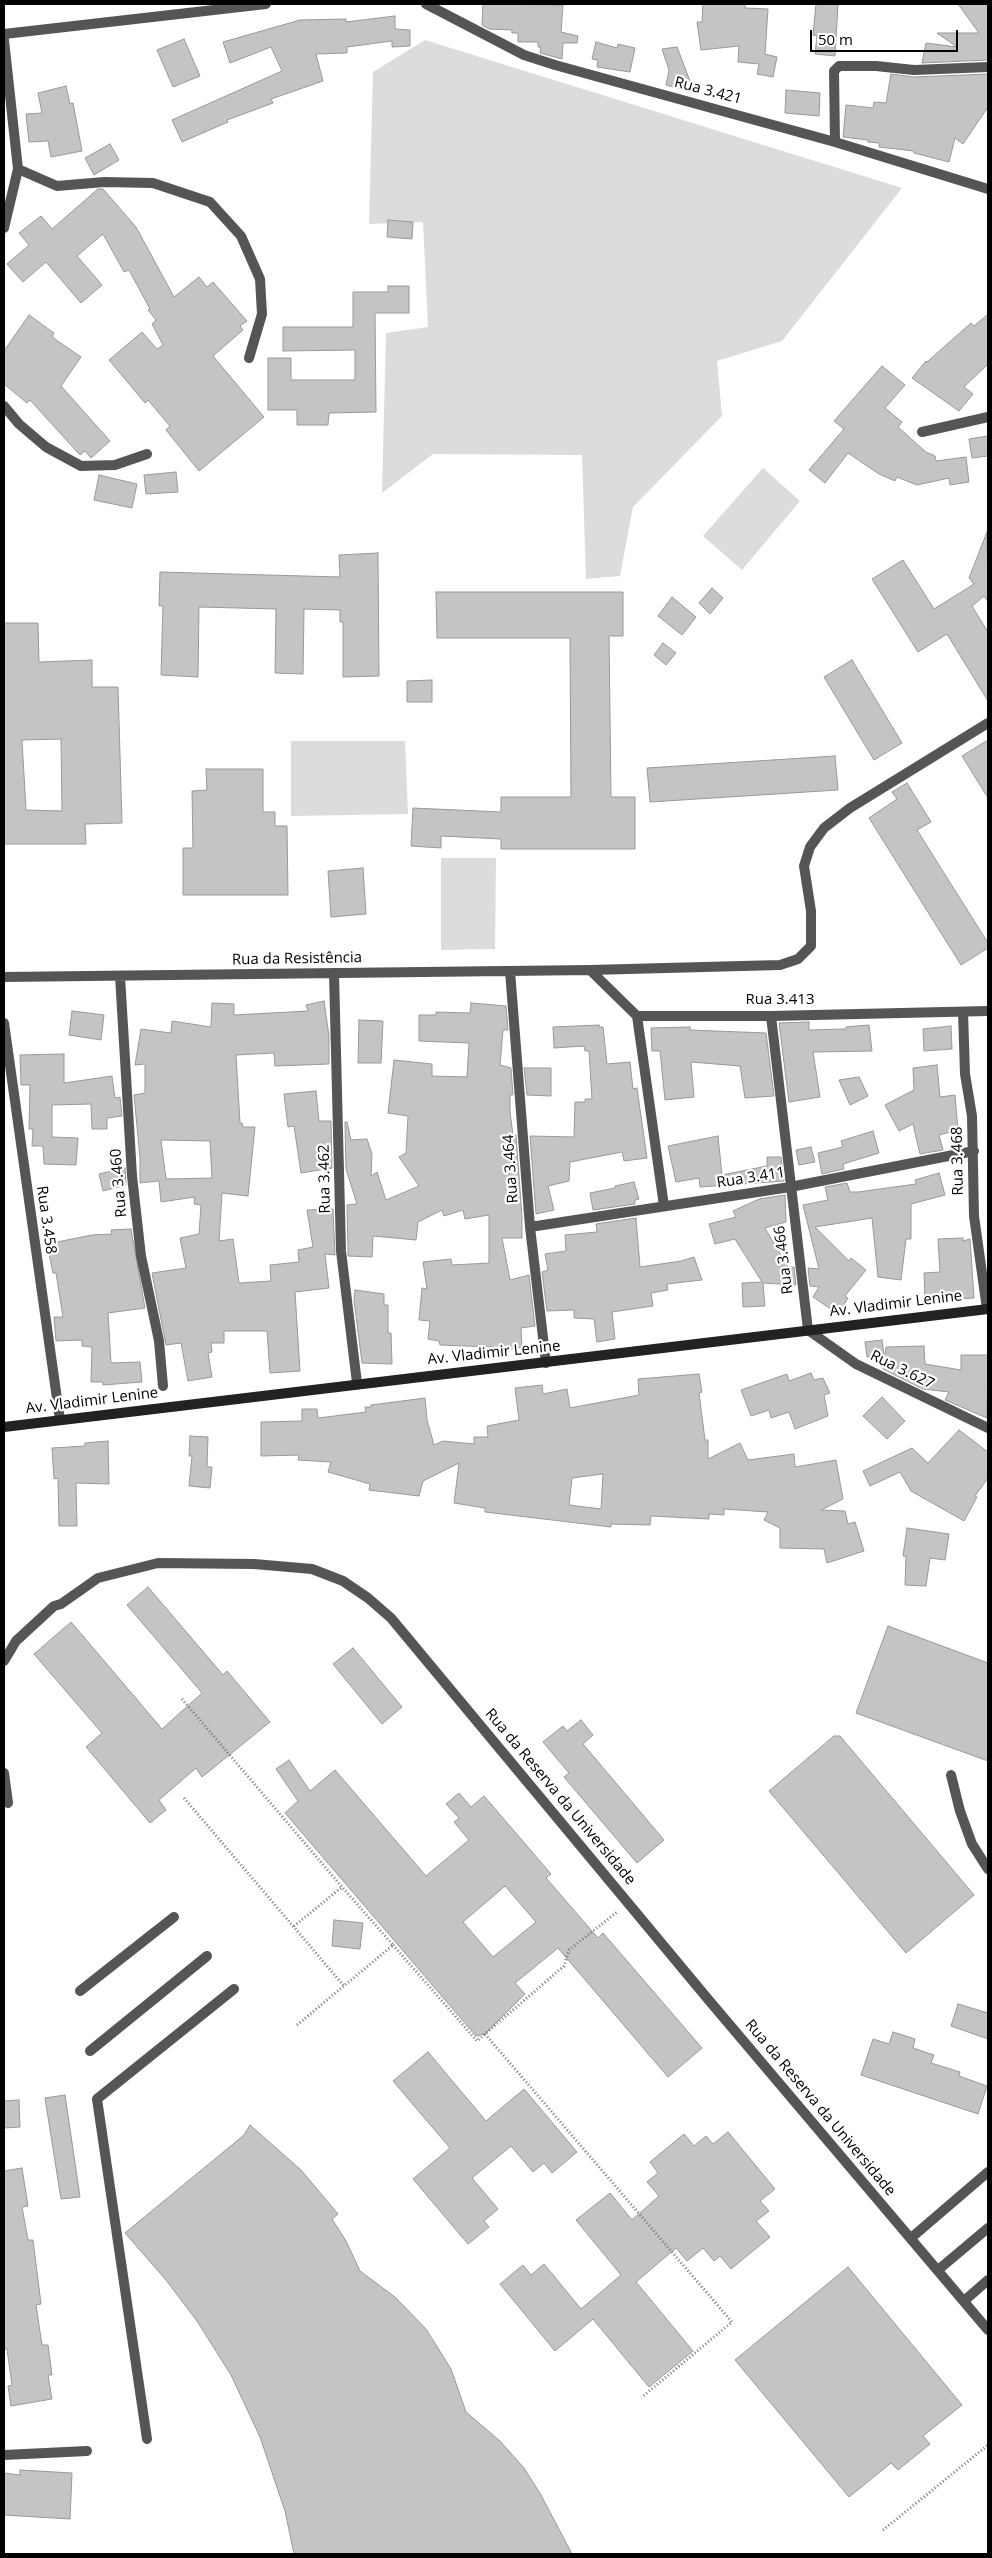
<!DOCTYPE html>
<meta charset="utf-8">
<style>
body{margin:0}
#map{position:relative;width:992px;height:2558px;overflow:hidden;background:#fff;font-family:"Open Sans",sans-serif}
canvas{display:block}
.frame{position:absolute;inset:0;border:5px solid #000;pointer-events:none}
.scale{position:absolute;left:810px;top:30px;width:148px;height:22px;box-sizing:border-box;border:2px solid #000;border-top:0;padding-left:6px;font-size:15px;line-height:18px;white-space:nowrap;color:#000;-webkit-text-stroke:4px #fff;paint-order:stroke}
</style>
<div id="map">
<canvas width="992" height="2558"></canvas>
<div class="frame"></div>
<div class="scale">50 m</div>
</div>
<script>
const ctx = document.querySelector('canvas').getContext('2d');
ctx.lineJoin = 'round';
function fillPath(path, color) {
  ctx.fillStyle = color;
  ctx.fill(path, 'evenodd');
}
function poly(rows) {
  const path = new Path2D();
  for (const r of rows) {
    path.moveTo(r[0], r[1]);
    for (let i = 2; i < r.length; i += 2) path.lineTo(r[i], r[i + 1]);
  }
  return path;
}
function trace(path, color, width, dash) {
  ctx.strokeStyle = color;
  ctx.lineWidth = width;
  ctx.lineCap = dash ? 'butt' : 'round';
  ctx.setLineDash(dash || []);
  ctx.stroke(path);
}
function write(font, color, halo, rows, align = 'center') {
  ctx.font = font + ' "Open Sans",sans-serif';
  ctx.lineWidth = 4.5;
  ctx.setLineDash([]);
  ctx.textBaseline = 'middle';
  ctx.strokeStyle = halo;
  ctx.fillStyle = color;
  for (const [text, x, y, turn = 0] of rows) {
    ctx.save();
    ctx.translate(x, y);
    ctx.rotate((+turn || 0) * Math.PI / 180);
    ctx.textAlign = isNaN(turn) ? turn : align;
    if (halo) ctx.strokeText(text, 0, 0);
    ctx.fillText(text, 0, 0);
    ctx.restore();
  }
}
const green = poly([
 [425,40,902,188,782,341,717,361,722,416,633,507,620,576,586,579,582,455,433,454,382,493,386,333,428,327,423,222,369,224,373,72],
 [763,468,800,501,742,570,703,536],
 [291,741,405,741,408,814,291,816],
 [441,858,496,858,495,949,441,950]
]);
const building = poly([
 [483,4,563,5,561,32,578,36,577,43,563,43,562,59,540,53,541,47,538,47,538,42,518,42,518,33,512,33,512,30,489,29,482,25,483,4],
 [703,4,745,4,745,8,768,9,765,54,777,57,773,77,757,74,759,64,738,62,739,46,701,50,697,22,702,22,703,4],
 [816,4,838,4,835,56,815,54,817,36,813,35,816,4],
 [958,4,988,4,988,60,922,63,926,43,957,47,937,33,979,33,958,4],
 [395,16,395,29,410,30,410,46,392,47,392,41,347,47,347,53,316,54,323,81,271,99,273,103,227,120,228,122,182,142,172,120,282,71,271,47,230,63,223,42,300,20,346,19,346,22,395,16],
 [184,39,200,76,173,87,157,50,184,39],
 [596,42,617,48,618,44,635,48,630,72,597,67,598,60,592,59,596,42],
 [677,47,690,81,688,91,666,85,669,70,662,49,677,47],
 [891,74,914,77,988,74,988,107,963,144,955,138,949,162,914,153,914,151,879,147,879,143,868,142,868,140,843,137,846,105,873,108,874,102,886,103,891,74],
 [66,86,70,104,73,103,82,151,51,157,48,141,29,142,26,114,42,113,38,93,66,86],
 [786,90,820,93,819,116,785,113,786,90],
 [110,144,119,160,94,175,85,158,110,144],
 [98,189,103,189,136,227,174,297,199,277,207,287,213,282,247,321,240,326,243,330,213,356,264,417,199,471,166,430,170,426,148,400,145,403,109,360,142,332,157,349,163,345,152,324,156,320,148,310,150,309,129,270,124,272,103,234,77,256,102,285,81,303,46,262,23,282,7,264,29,245,19,233,41,216,52,229,98,189],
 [388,220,413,222,412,239,387,237,388,220],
 [388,286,409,286,409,313,375,313,376,412,329,413,328,425,297,425,297,410,268,410,268,358,291,358,291,380,355,380,355,350,283,351,283,327,353,327,353,292,388,292,388,286],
 [988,314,988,364,964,387,973,394,959,411,912,378,926,361,927,362,971,323,974,326,988,314],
 [29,315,54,333,52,337,81,357,61,386,110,441,91,458,85,451,80,455,30,400,27,403,4,384,4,351,29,315],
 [882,366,905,385,885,408,902,422,898,427,926,452,935,456,936,461,966,457,969,482,950,485,949,478,917,485,897,477,895,481,879,474,848,453,825,483,809,470,844,429,834,421,882,366],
 [988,436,988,456,972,458,969,439,988,436],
 [176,472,178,492,146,494,144,475,176,472],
 [99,475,137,484,132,508,94,500,99,475],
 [987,532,988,602,984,596,972,606,988,632,988,701,947,634,918,652,872,579,903,560,934,609,974,584,969,578,987,532],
 [378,553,379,676,343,677,343,622,340,622,340,610,304,609,303,674,275,673,276,609,199,607,198,677,161,675,163,606,159,606,160,572,340,577,339,555,378,553],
 [712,588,723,598,710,614,699,603,712,588],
 [436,592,623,592,623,636,609,636,611,797,635,797,635,849,501,849,501,839,441,836,441,848,411,846,413,808,501,812,501,797,571,797,570,638,437,638,436,592],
 [672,597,696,617,682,635,658,616,672,597],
 [4,623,38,623,39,662,92,660,92,687,118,687,122,823,85,824,86,844,4,844,4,623],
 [61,739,62,811,26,810,22,740,61,739],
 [663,643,676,653,666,665,654,655,663,643],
 [852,660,902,743,874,760,824,677,852,660],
 [432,680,432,702,407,702,407,681,432,680],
 [988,740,988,798,962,756,988,740],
 [835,756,838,790,650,802,647,768,835,756],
 [206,769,263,769,263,812,275,812,275,826,287,826,288,895,183,895,183,848,193,848,192,791,207,790,206,769],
 [907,783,931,822,917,830,988,943,988,948,961,965,869,818,897,799,892,792,907,783],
 [363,868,366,914,331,917,328,871,363,868],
 [324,1001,329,1036,329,1064,275,1066,274,1053,236,1055,240,1123,242,1123,243,1127,255,1127,248,1196,222,1193,219,1241,233,1239,239,1283,271,1281,270,1265,299,1262,298,1250,313,1247,307,1210,333,1209,335,1255,325,1254,329,1288,295,1292,300,1371,270,1373,267,1331,224,1331,224,1343,211,1343,212,1352,208,1353,212,1377,188,1381,181,1343,166,1345,152,1273,186,1268,180,1238,199,1234,201,1205,194,1204,195,1197,161,1202,159,1181,140,1183,140,1158,134,1095,145,1093,145,1064,135,1065,141,1029,171,1033,172,1021,211,1027,212,1003,234,1004,234,1015,308,1011,306,1005,324,1001],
 [161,1140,210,1141,212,1178,166,1179,161,1140],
 [471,1003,506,1006,508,1030,503,1030,500,1065,511,1068,513,1095,510,1095,510,1112,513,1135,516,1135,522,1217,522,1238,502,1238,510,1280,529,1275,535,1326,521,1328,522,1347,494,1353,492,1347,440,1345,439,1341,428,1339,430,1321,419,1320,422,1288,427,1289,423,1262,451,1259,452,1265,489,1263,489,1215,465,1219,463,1210,444,1216,442,1210,418,1222,416,1240,373,1236,372,1257,348,1256,348,1250,347,1205,357,1204,346,1169,345,1122,347,1122,351,1140,367,1139,372,1154,371,1176,377,1172,386,1200,419,1186,399,1157,406,1153,408,1116,388,1113,394,1060,432,1064,432,1076,467,1077,469,1043,419,1041,419,1015,436,1015,436,1012,470,1013,471,1003],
 [72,1011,104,1015,101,1040,69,1035,72,1011],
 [359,1020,383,1021,381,1063,358,1063,359,1020],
 [809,1022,809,1030,846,1029,846,1027,869,1025,872,1051,813,1052,820,1097,789,1102,779,1023,809,1022],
 [599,1025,599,1027,603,1027,607,1064,630,1062,633,1089,637,1088,647,1158,624,1161,622,1152,570,1162,569,1181,548,1186,554,1210,536,1214,530,1136,574,1137,575,1102,585,1102,585,1099,592,1099,589,1051,585,1051,584,1046,554,1048,553,1027,599,1025],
 [951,1026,952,1049,924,1051,923,1029,951,1026],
 [690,1027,690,1030,766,1033,774,1096,745,1098,740,1066,691,1062,694,1097,665,1100,660,1051,652,1051,651,1028,690,1027],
 [64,1054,64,1083,112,1076,115,1098,120,1097,122,1116,107,1118,107,1129,92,1129,91,1104,52,1105,52,1137,78,1138,76,1165,44,1164,43,1146,32,1146,33,1129,29,1129,30,1085,21,1085,20,1055,64,1054],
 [937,1065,940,1097,955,1095,958,1130,939,1135,943,1150,920,1154,913,1124,899,1131,885,1105,914,1090,913,1068,937,1065],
 [524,1068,551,1068,551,1096,527,1095,524,1068],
 [859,1077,868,1096,850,1105,839,1080,859,1077],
 [316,1091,319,1121,331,1121,332,1168,301,1173,294,1126,288,1127,284,1094,316,1091],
 [873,1131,879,1153,843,1164,844,1169,822,1174,818,1153,843,1147,841,1141,873,1131],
 [718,1136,722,1175,767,1166,767,1157,781,1157,784,1181,700,1187,699,1178,676,1182,668,1146,718,1136],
 [811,1147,815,1162,799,1165,796,1150,811,1147],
 [125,1168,126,1185,103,1191,99,1174,125,1168],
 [939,1173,945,1195,911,1204,911,1239,906,1239,901,1280,878,1277,872,1218,815,1227,849,1261,851,1258,866,1270,845,1296,848,1298,838,1314,813,1297,819,1287,810,1286,808,1268,819,1269,803,1205,828,1200,825,1187,847,1183,850,1192,858,1192,916,1184,915,1180,939,1173],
 [634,1182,639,1199,635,1200,635,1204,593,1210,590,1193,615,1188,615,1186,634,1182],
 [785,1195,786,1222,765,1228,788,1267,794,1267,796,1285,763,1283,765,1306,743,1307,742,1283,762,1282,735,1239,715,1244,709,1224,736,1217,733,1211,759,1199,785,1195],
 [636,1218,640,1267,681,1261,694,1257,702,1280,667,1284,668,1290,651,1293,653,1306,612,1312,615,1339,597,1342,594,1319,574,1318,574,1310,547,1311,542,1272,548,1270,545,1254,566,1251,565,1235,597,1232,596,1224,636,1218],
 [131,1229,145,1308,108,1313,111,1363,140,1362,142,1382,103,1385,103,1382,91,1382,92,1347,82,1346,82,1340,56,1341,54,1317,63,1317,56,1273,53,1273,47,1244,92,1235,112,1234,111,1230,131,1229],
 [963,1238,963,1241,970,1239,974,1298,925,1301,924,1273,940,1272,938,1239,963,1238],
 [355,1290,384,1294,384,1305,388,1305,388,1333,391,1333,392,1364,362,1363,354,1300,355,1290],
 [882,1340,884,1355,867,1357,865,1342,882,1340],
 [924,1346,925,1364,961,1370,961,1355,988,1355,987,1418,945,1400,949,1392,923,1389,883,1369,886,1347,924,1346],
 [811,1373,814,1380,823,1378,830,1393,824,1395,828,1416,795,1429,789,1412,771,1418,769,1410,751,1416,741,1390,787,1374,789,1381,811,1373],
 [699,1374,702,1392,699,1393,705,1440,708,1440,708,1459,740,1443,748,1460,794,1454,795,1467,836,1460,843,1499,821,1510,845,1511,848,1524,855,1522,864,1551,827,1563,824,1549,780,1548,780,1528,764,1520,768,1512,724,1509,724,1515,709,1514,709,1519,651,1516,650,1525,611,1524,611,1527,485,1512,485,1508,454,1503,459,1463,423,1481,419,1496,369,1490,370,1484,328,1472,331,1462,298,1460,299,1455,261,1456,261,1422,302,1421,302,1409,317,1409,318,1418,366,1412,365,1407,371,1407,371,1405,425,1398,427,1420,434,1445,443,1441,474,1444,474,1437,488,1437,487,1426,519,1420,515,1388,542,1385,543,1394,567,1389,570,1408,639,1395,638,1379,699,1374],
 [603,1474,601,1509,569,1505,572,1478,603,1474],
 [882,1397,905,1421,887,1439,863,1416,882,1397],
 [959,1430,988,1452,988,1478,975,1496,977,1497,964,1521,911,1491,900,1472,870,1486,863,1471,912,1448,928,1463,959,1430],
 [190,1436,208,1437,207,1467,212,1467,210,1488,189,1486,192,1456,189,1456,190,1436],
 [108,1441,109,1484,76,1483,77,1526,59,1526,58,1478,54,1479,52,1448,85,1446,85,1443,108,1441],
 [907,1528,949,1534,945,1560,930,1558,926,1586,905,1585,906,1556,903,1556,907,1528],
 [148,1587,223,1675,227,1671,270,1722,202,1777,196,1768,159,1800,166,1810,150,1823,86,1747,102,1733,34,1654,71,1622,162,1729,202,1693,127,1605,148,1587],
 [888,1626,988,1663,988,1761,856,1713,888,1626],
 [353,1648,402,1707,382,1724,333,1664,353,1648],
 [581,1720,593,1735,583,1744,664,1840,637,1863,564,1777,569,1773,543,1742,563,1726,567,1731,581,1720],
 [834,1736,840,1736,974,1895,906,1953,769,1791,834,1736],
 [289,1760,310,1791,335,1770,426,1876,469,1840,454,1822,459,1818,446,1804,459,1793,471,1807,484,1796,551,1874,546,1878,598,1938,603,1933,702,2048,668,2077,558,1948,515,1983,525,1994,485,2034,476,2036,285,1813,298,1801,276,1769,289,1760],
 [505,1886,536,1922,493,1957,463,1922,505,1886],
 [334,1920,363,1923,360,1949,332,1946,334,1920],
 [958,2004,988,2013,988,2039,951,2026,958,2004],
 [893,2032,915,2039,913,2048,934,2055,931,2063,960,2072,959,2076,987,2086,978,2114,861,2075,873,2039,889,2044,893,2032],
 [428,2052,486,2121,524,2089,577,2152,552,2173,544,2163,533,2172,511,2146,472,2178,498,2209,484,2221,489,2227,468,2244,413,2179,450,2148,393,2081,428,2052],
 [65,2095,80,2197,61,2199,45,2098,65,2095],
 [19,2100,20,2127,4,2128,4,2101,19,2100],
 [250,2125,301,2170,338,2214,332,2219,346,2241,360,2271,395,2297,426,2329,451,2369,466,2412,500,2441,524,2468,541,2495,572,2554,294,2554,285,2511,260,2437,231,2375,197,2321,166,2280,125,2233,244,2135,250,2125],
 [728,2132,775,2189,760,2201,769,2211,756,2221,770,2237,731,2269,720,2256,714,2261,703,2248,687,2261,676,2248,636,2282,693,2351,649,2387,593,2319,555,2351,500,2284,523,2265,531,2275,544,2264,581,2309,621,2275,576,2220,610,2193,632,2220,659,2196,647,2182,658,2173,650,2162,684,2134,694,2146,706,2136,713,2144,728,2132],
 [22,2168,28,2206,22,2207,28,2240,33,2240,41,2304,36,2305,42,2345,48,2345,52,2375,48,2375,52,2399,11,2406,8,2386,12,2385,7,2349,4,2349,4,2171,22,2168],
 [848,2267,962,2405,923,2436,930,2444,898,2470,891,2463,849,2497,735,2360,848,2267],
 [20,2470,72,2473,70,2519,4,2515,4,2473,20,2475,20,2470]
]);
const path = poly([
 [182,1699,342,1887,293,1927],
 [184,1798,344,1986],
 [393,1945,477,2041,564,1966,569,1950,617,1912],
 [297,2025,393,1945,342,1887],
 [485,2034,732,2322,642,2397],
 [883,2530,988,2445]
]);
const service = poly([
 [4,40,18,169,4,228],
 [18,169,57,186,104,182,153,183,210,202,241,236,260,279,262,314,249,358],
 [4,406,19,424,46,447,81,466,115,465,147,454],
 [590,970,780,965,798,959,811,946,811,911,804,866,810,847,824,828,850,808,988,723],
 [4,1661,16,1641,54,1606,61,1604,98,1578,158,1563,254,1564,312,1569,343,1581,368,1598,391,1618,707,1998,988,2330],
 [4,1773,8,1803],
 [951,1775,960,1811,972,1844,988,1869],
 [80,1991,174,1917],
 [90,2051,207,1956],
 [911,2238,988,2172],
 [938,2270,988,2228],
 [964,2301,988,2280],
 [147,2439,97,2099,234,1989]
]);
const minor = poly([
 [426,4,524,55,555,65,835,142,988,189],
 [4,34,266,4],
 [835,142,834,71,839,66,876,66,914,70,988,67],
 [922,432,988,417],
 [510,971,530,1227,546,1363],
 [334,973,341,1251,357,1383],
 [120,976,132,1176,141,1256,159,1341,163,1386],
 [4,977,590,970,637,1016,771,1016,988,1011],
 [963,1012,965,1074,972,1116,974,1216,987,1309],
 [637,1016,664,1206],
 [771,1016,808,1330,856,1364,988,1428],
 [4,1023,60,1420],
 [530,1227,790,1187,974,1151],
 [4,2455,87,2451]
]);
const secondary = poly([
 [4,1427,988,1309]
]);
const streetNames = [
 ["Rua 3.421",708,91,15],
 ["Rua da Resistência",297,959,-1],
 ["Rua 3.413",780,1000],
 ["Rua 3.468",958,1161,-91],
 ["Rua 3.464",511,1169,-94],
 ["Rua 3.411",751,1178,-9],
 ["Rua 3.462",325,1179,-91],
 ["Rua 3.460",119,1183,-95],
 ["Rua 3.458",46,1220,82],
 ["Rua 3.466",784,1260,-97],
 ["Av. Vladimir Lenine",896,1304,-7],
 ["Av. Vladimir Lenine",494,1353,-6],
 ["Rua 3.627",902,1370,26],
 ["Av. Vladimir Lenine",92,1401,-7],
 ["Rua da Reserva da Universidade",560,1797,50],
 ["Rua da Reserva da Universidade",820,2108,50]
];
fillPath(green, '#dcdcdc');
fillPath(building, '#c4c4c4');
trace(building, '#999', 1);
trace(path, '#777', 3, [1, 2.5]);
trace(service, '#555', 10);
trace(minor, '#555', 10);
trace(secondary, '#222', 10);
write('15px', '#000', '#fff', streetNames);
</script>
